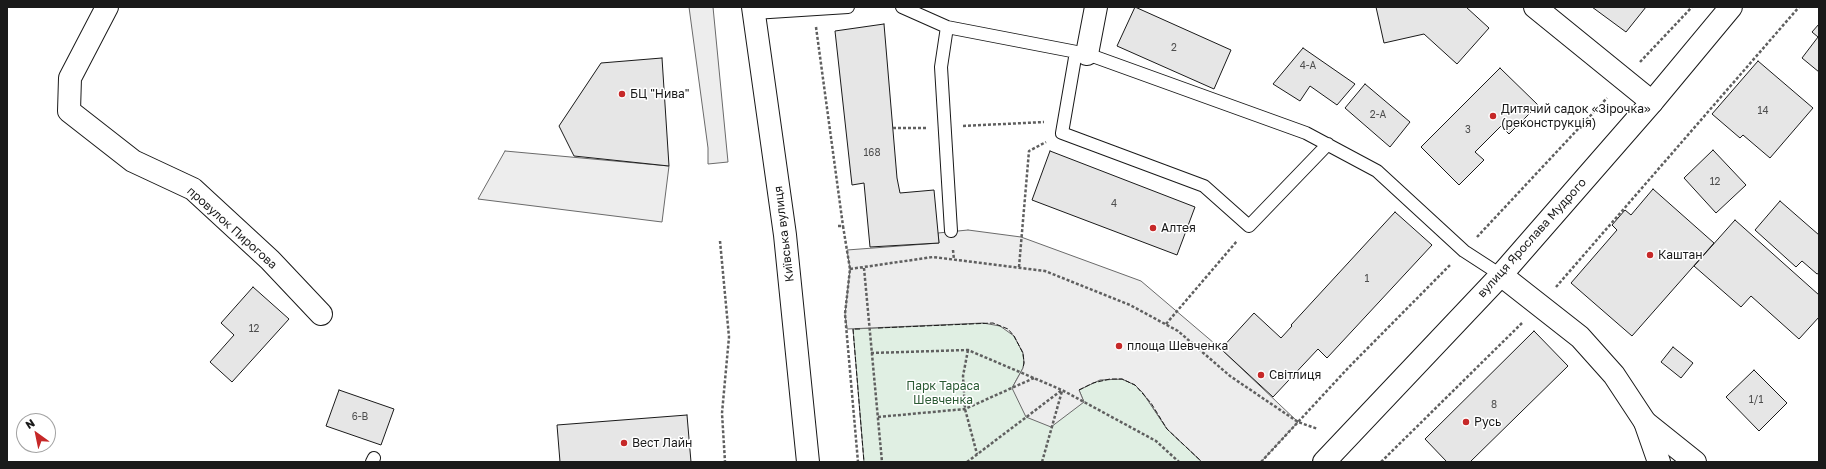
<!DOCTYPE html>
<meta charset="utf-8">
<style>
body{margin:0}
#map{position:relative;width:1826px;height:469px;overflow:hidden;background:#fff;font-family:"Golos Text",sans-serif}
canvas{display:block}
.frame{position:absolute;inset:0;border:8px solid #1a1a1a;pointer-events:none}
.north{position:absolute;left:16px;top:413px;width:40px;height:40px;box-sizing:border-box;background:#fff;border:1px solid #a3a3a3;border-radius:50%;rotate:327deg;font-size:11px;font-weight:700;line-height:16px;text-align:center;color:#1a1a1a}
.north::after{content:'';display:block;margin:auto;width:14px;height:18px;background:#c62828;clip-path:polygon(50% 0,100% 100%,50% 72%,0 100%)}
</style>
<div id="map">
<canvas width="1826" height="469"></canvas>
<div class="frame"></div>
<div class="north">N</div>
</div>
<script>
const ctx = document.querySelector('canvas').getContext('2d');
ctx.lineJoin = 'round';
function fillPath(path, color) {
  ctx.fillStyle = color;
  ctx.fill(path, 'evenodd');
}
function poly(rows) {
  const path = new Path2D();
  for (const r of rows) {
    path.moveTo(r[0], r[1]);
    for (let i = 2; i < r.length; i += 2) path.lineTo(r[i], r[i + 1]);
  }
  return path;
}
function trace(path, color, width, dash) {
  ctx.strokeStyle = color;
  ctx.lineWidth = width;
  ctx.lineCap = dash ? 'butt' : 'round';
  ctx.setLineDash(dash || []);
  ctx.stroke(path);
}
function write(font, color, halo, rows, align = 'center') {
  ctx.font = font + ' "Golos Text",sans-serif';
  ctx.lineWidth = 3;
  ctx.setLineDash([]);
  ctx.textBaseline = 'middle';
  ctx.strokeStyle = halo;
  ctx.fillStyle = color;
  for (const [text, x, y, turn = 0] of rows) {
    ctx.save();
    ctx.translate(x, y);
    ctx.rotate((+turn || 0) * Math.PI / 180);
    ctx.textAlign = isNaN(turn) ? turn : align;
    if (halo) ctx.strokeText(text, 0, 0);
    ctx.fillText(text, 0, 0);
    ctx.restore();
  }
}
const green = poly([
 [983,323,993,323,1008,329,1014,336,1023,353,1024,363,1023,368,1012,388,1084,402,1079,390,1086,386,1100,380,1122,379,1135,385,1143,393,1167,429,1202,462,864,462,853,329,983,323]
]);
const parking = poly([
 [689,7,713,7,728,162,708,164,708,148,689,7],
 [505,151,669,166,662,222,478,199,505,151],
 [968,230,1021,237,1141,281,1221,349,1298,422,1261,462,1202,462,1167,429,1143,393,1135,385,1122,379,1100,380,1079,390,1084,402,1051,427,1026,417,1012,388,1023,368,1024,362,1023,353,1014,336,1000,326,983,323,847,329,845,314,850,269,847,250,939,243,938,233,968,230]
]);
const building = poly([
 [1135,7,1231,50,1214,89,1117,46,1135,7],
 [1376,7,1466,7,1489,28,1457,64,1424,34,1384,43,1376,7],
 [1592,7,1646,7,1626,32,1592,7],
 [884,24,897,178,900,193,934,190,939,243,870,247,864,183,852,185,835,31,884,24],
 [1819,24,1819,72,1802,58,1818,37,1812,32,1819,24],
 [1303,48,1355,84,1337,105,1310,86,1300,101,1273,84,1303,48],
 [662,58,669,166,574,156,559,126,601,63,662,58],
 [1758,61,1813,108,1770,158,1743,135,1740,138,1712,114,1758,61],
 [1500,68,1538,105,1509,134,1501,126,1475,152,1484,160,1459,185,1421,147,1500,68],
 [1365,84,1410,122,1390,147,1345,108,1365,84],
 [1713,150,1746,185,1716,213,1684,178,1713,150],
 [1050,151,1195,207,1177,255,1032,200,1050,151],
 [1653,189,1714,243,1632,336,1571,283,1617,230,1612,225,1625,210,1631,215,1653,189],
 [1780,201,1819,235,1819,273,1817,274,1802,261,1796,267,1755,230,1780,201],
 [1395,212,1432,245,1327,358,1318,349,1273,397,1221,349,1254,313,1281,338,1292,326,1291,325,1395,212],
 [1735,220,1819,295,1819,317,1799,339,1751,296,1741,307,1694,266,1735,220],
 [253,287,289,319,232,382,210,362,234,335,221,323,253,287],
 [1534,331,1568,366,1470,462,1447,462,1425,439,1534,331],
 [1673,347,1693,363,1681,378,1661,362,1673,347],
 [1754,370,1787,403,1759,431,1726,397,1754,370],
 [339,390,394,409,381,445,326,426,339,390],
 [687,415,691,462,560,462,557,425,687,415]
]);
const path = poly([
 [816,27,843,226],
 [1640,62,1692,7],
 [963,126,1044,122],
 [893,128,926,128],
 [838,226,843,226,850,269,845,314,858,462],
 [1477,237,1607,98],
 [720,241,729,337,722,413,725,462],
 [953,250,954,260],
 [1019,267,1029,151,1046,142],
 [864,268,882,462],
 [850,269,933,257,1045,271,1130,305,1178,331,1230,376,1298,422,1318,429],
 [1556,287,1799,7],
 [1166,324,1237,241],
 [968,350,963,376,965,409,977,454],
 [871,353,968,350,1062,390,1156,441,1179,462],
 [878,417,965,409,1034,378],
 [967,462,1062,390],
 [1042,462,1062,391],
 [1261,462,1349,367,1451,264],
 [1381,462,1522,323]
]);
const lane = poly([
 [902,7,947,27,1087,54,1306,133,1377,171,1464,251,1501,275],
 [754,13,848,7],
 [947,27,941,67,951,231],
 [1076,52,1062,133,1204,186,1249,226,1328,144],
 [372,462,374,458]
]);
const street = poly([
 [107,7,70,78,69,111,133,161,193,189,270,260,321,314],
 [1535,7,1652,102],
 [1087,54,1096,7],
 [1645,422,1659,462]
]);
const secondary = poly([
 [1501,275,1580,337,1614,375,1645,422,1695,462]
]);
const primary = poly([
 [753,7,785,235,808,462],
 [1324,462,1501,275,1652,102,1731,7]
]);
const fence = poly([
 [878,328,993,323,1008,329,1014,336,1023,353,1024,363,1023,368],
 [860,329,853,329,864,462],
 [1079,390,1093,383,1110,379,1122,379,1135,385,1151,403,1167,429,1202,462]
]);
const markers = [
 [622,94,4,"#c62828"],
 [1493,116,4,"#c62828"],
 [1153,228,4,"#c62828"],
 [1650,255,4,"#c62828"],
 [1119,346,4,"#c62828"],
 [1261,375,4,"#c62828"],
 [1466,422,4,"#c62828"],
 [624,443,4,"#c62828"]
];
const numberNames = [
 ["2",1174,48],
 ["4-А",1308,66],
 ["14",1763,111],
 ["2-А",1378,115],
 ["3",1468,130],
 ["168",872,153],
 ["12",1715,182],
 ["4",1114,204],
 ["1",1367,279],
 ["12",254,329],
 ["1/1",1756,400],
 ["8",1494,405],
 ["6-В",360,417]
];
const poiNames = [
 ["БЦ \"Нива\"",630,94],
 ["Дитячий садок «Зірочка»",1501,109],
 ["(реконструкція)",1501,123],
 ["Алтея",1161,228],
 ["Каштан",1658,255],
 ["площа Шевченка",1127,346],
 ["Світлиця",1269,375],
 ["Русь",1474,422],
 ["Вест Лайн",632,443]
];
const streetNames = [
 ["провулок Пирогова",232,228,42],
 ["Київська вулиця",784,234,-97],
 ["вулиця Ярослава Мудрого",1532,238,-48]
];
const parkNames = [
 ["Парк Тараса",943,386],
 ["Шевченка",943,400]
];
fillPath(green, '#e0efe3');
trace(green, '#6a6a6a', 1);
fillPath(parking, '#ededed');
trace(parking, '#6a6a6a', 1);
fillPath(building, '#e6e6e6');
trace(building, '#1a1a1a', 1);
trace(lane, '#1a1a1a', 14);
trace(street, '#1a1a1a', 24);
trace(secondary, '#1a1a1a', 24);
trace(primary, '#1a1a1a', 24);
trace(path, '#5f5f5f', 2.5, [3, 2]);
trace(lane, '#fff', 12);
trace(street, '#fff', 22);
trace(secondary, '#fff', 22);
trace(primary, '#fff', 22);
trace(fence, '#1a1a1a', 1, [5, 2]);
for (const [x, y, r, color] of markers) {
  const dot = new Path2D();
  dot.arc(x, y, r, 0, 2 * Math.PI);
  ctx.fillStyle = color;
  ctx.fill(dot);
  trace(dot, '#fff', 1.5);
}
write('10px', '#4d4d4d', null, numberNames);
write('12px', '#1a1a1a', '#fff', poiNames, 'left');
write('12px', '#1a1a1a', '#fff', streetNames);
write('12px', '#2b5a34', '#fff', parkNames);
</script>
